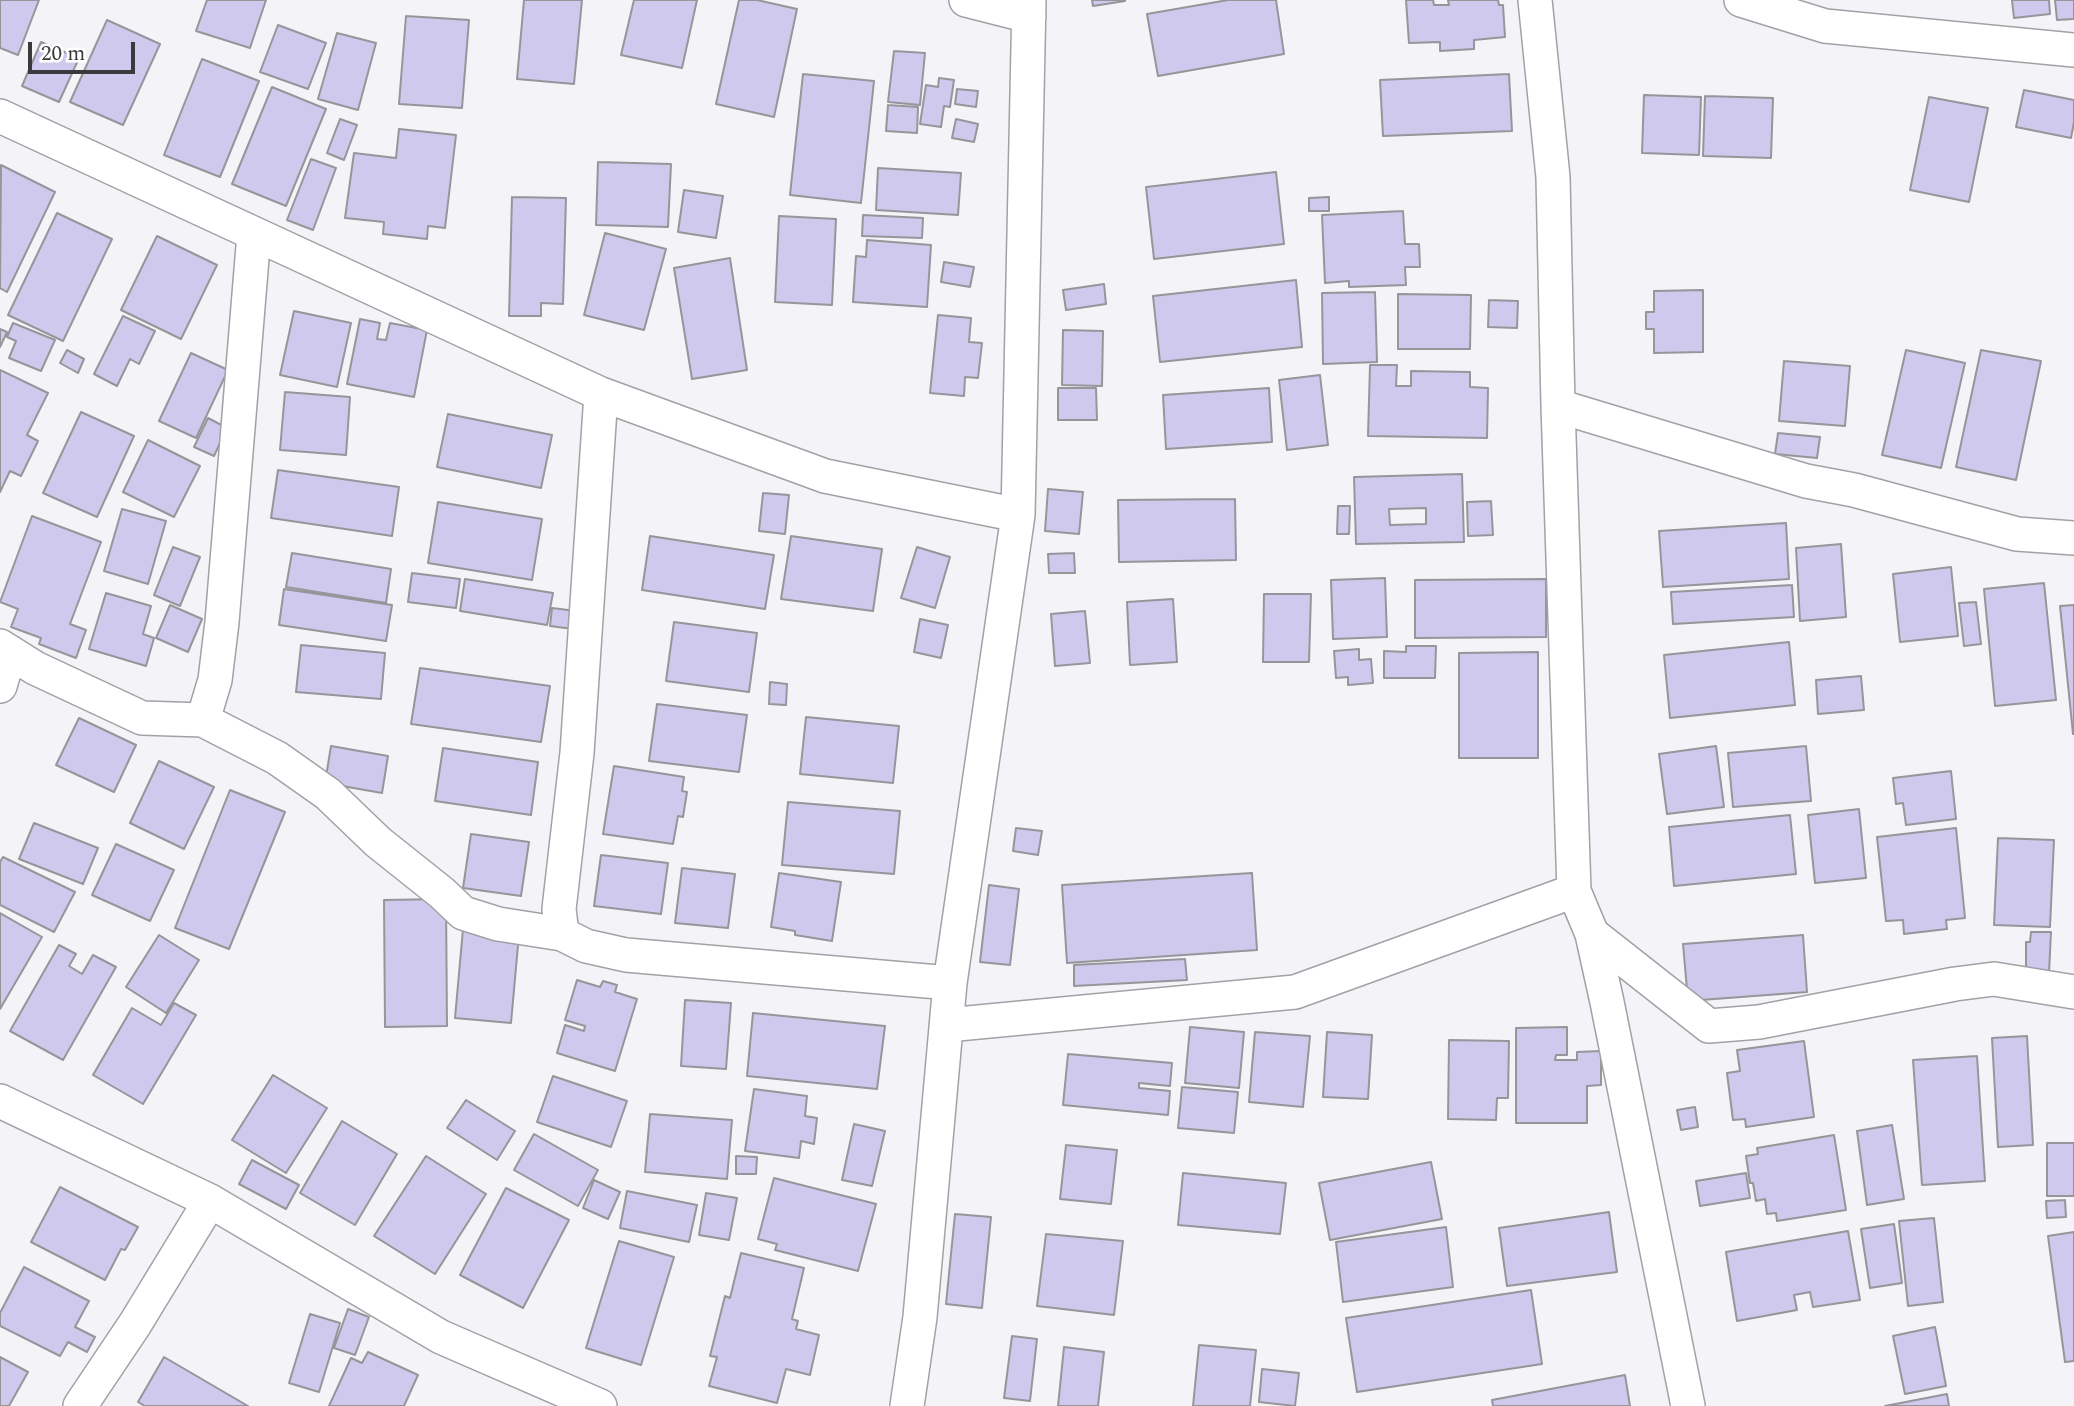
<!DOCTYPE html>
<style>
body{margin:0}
#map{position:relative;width:2074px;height:1406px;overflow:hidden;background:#f4f4f8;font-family:Spectral,serif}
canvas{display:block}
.scale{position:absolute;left:28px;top:42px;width:107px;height:32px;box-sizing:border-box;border:4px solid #3a3a3c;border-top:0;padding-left:9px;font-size:21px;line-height:24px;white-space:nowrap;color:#3a3a3c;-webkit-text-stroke:5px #fff;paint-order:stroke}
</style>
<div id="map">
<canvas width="2074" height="1406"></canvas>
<div class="scale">20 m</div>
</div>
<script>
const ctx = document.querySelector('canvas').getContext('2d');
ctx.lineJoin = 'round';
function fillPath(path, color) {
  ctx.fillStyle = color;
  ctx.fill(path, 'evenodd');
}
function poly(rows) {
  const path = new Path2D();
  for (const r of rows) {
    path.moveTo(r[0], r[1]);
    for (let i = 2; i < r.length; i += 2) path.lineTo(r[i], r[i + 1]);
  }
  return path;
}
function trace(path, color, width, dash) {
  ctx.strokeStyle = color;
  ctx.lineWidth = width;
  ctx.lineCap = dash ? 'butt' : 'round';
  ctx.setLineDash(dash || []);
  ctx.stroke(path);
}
const building = poly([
 [0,0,39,0,18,55,0,48,0,0],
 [207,0,266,0,250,48,196,31,207,0],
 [524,0,582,0,574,84,517,79,524,0],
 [634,0,697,0,682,68,621,55,634,0],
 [739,0,757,0,797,9,774,117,716,104,739,0],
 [1092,0,1125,0,1125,1,1093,6,1092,0],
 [1228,0,1276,0,1284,54,1158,76,1147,14,1228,0],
 [1406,0,1433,0,1434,5,1449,5,1448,0,1498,0,1499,5,1503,5,1505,37,1474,40,1474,49,1440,51,1440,42,1409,43,1406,0],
 [2012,0,2049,0,2050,14,2014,18,2012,0],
 [2055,0,2074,0,2074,19,2057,20,2055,0],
 [406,16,469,20,462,108,399,104,406,16],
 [107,20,160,44,123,125,70,102,107,20],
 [278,25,326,43,308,89,260,72,278,25],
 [337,33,376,43,358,110,318,99,337,33],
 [41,42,79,58,59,102,22,86,41,42],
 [894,51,925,53,920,105,888,102,894,51],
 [202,59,259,81,220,177,164,155,202,59],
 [803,74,874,81,861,203,790,195,803,74],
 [1509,74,1512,131,1383,136,1380,80,1509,74],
 [939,78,954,80,950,107,944,106,941,127,920,124,926,85,938,87,939,78],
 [272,87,326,109,286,206,232,184,272,87],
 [957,89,978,91,976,107,955,104,957,89],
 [2024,90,2074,100,2074,122,2071,138,2016,127,2024,90],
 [1644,95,1701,97,1699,155,1642,153,1644,95],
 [1705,96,1773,98,1771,158,1703,156,1705,96],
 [1929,97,1988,108,1969,202,1910,190,1929,97],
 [888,105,918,107,917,133,886,131,888,105],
 [340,119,357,125,344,160,327,153,340,119],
 [956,119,978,124,974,142,952,138,956,119],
 [399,129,456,135,445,228,428,226,427,239,383,234,384,222,345,218,354,153,396,158,399,129],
 [311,159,336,168,313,230,287,220,311,159],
 [598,162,671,164,668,227,596,225,598,162],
 [1,165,55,192,7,292,0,288,1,165],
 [878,168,961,173,958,215,876,210,878,168],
 [1276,172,1284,244,1154,259,1146,187,1276,172],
 [684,190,723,196,716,238,678,232,684,190],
 [512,197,566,198,563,304,541,303,541,316,509,316,512,197],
 [1329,197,1329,211,1309,211,1309,198,1329,197],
 [1403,211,1405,244,1419,244,1420,267,1405,267,1406,285,1349,287,1349,281,1325,283,1322,215,1403,211],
 [57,213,112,239,63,341,8,315,57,213],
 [863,215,923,218,922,238,862,236,863,215],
 [779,216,836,219,832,305,775,302,779,216],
 [605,233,666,249,644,330,584,315,605,233],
 [157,236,217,265,181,339,121,310,157,236],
 [867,240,931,245,927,307,853,302,856,256,866,257,867,240],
 [730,258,747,370,692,379,674,268,730,258],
 [944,262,974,267,970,287,941,282,944,262],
 [1296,280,1302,347,1160,362,1153,296,1296,280],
 [1104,284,1106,304,1066,310,1063,290,1104,284],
 [1703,290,1703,352,1654,353,1654,329,1646,329,1646,312,1654,312,1654,291,1703,290],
 [1375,292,1377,362,1323,364,1322,293,1375,292],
 [1398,294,1471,295,1470,349,1398,349,1398,294],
 [1489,300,1518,301,1517,328,1488,327,1489,300],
 [294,311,351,323,337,387,280,375,294,311],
 [938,315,971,318,969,342,982,343,978,378,965,377,964,396,930,393,938,315],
 [123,316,155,331,139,364,130,359,117,386,94,374,123,316],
 [360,319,380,323,377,339,386,340,390,323,427,330,414,397,347,384,360,319],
 [13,323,55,340,41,371,9,358,16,341,7,337,13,323],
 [0,329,7,332,0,347,0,329],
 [1063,330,1103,331,1102,386,1062,385,1063,330],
 [67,350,84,359,78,373,60,363,67,350],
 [1906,350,1965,363,1941,468,1882,455,1906,350],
 [1981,350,2041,361,2016,480,1956,467,1981,350],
 [191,353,228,370,196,438,159,421,191,353],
 [1784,361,1850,366,1845,426,1779,421,1784,361],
 [1370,365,1397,365,1396,386,1411,386,1411,371,1470,372,1470,387,1488,388,1487,438,1368,436,1370,365],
 [0,370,48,393,27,435,38,441,21,476,10,471,0,492,0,370],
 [1320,375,1328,445,1287,450,1279,380,1320,375],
 [1058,388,1096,388,1097,420,1058,420,1058,388],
 [1269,388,1272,442,1166,449,1163,395,1269,388],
 [285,392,350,397,346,455,280,450,285,392],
 [81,412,134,436,97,517,43,493,81,412],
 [448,414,552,435,541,488,437,467,448,414],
 [208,418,227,428,214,456,194,447,208,418],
 [1778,433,1820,437,1817,458,1775,454,1778,433],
 [148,440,200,466,174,517,123,492,148,440],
 [278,470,399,487,392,536,271,518,278,470],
 [1462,474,1464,542,1356,544,1354,477,1462,474],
 [1426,508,1426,524,1390,525,1389,509,1426,508],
 [1048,489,1083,492,1079,534,1045,531,1048,489],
 [763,493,789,495,785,534,759,531,763,493],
 [1235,499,1236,560,1119,562,1118,500,1235,499],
 [1491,501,1493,535,1468,536,1467,502,1491,501],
 [438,502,542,519,532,580,428,563,438,502],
 [1338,506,1350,506,1349,534,1337,534,1338,506],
 [122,509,166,521,148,584,104,571,122,509],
 [32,516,101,542,70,624,86,630,76,658,39,644,41,638,11,627,18,609,0,602,32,516],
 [1786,523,1789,579,1663,587,1659,531,1786,523],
 [650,536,774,555,765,609,642,590,650,536],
 [791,536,882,549,873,611,781,599,791,536],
 [1841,544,1846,617,1800,621,1796,548,1841,544],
 [173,547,200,557,180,606,154,595,173,547],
 [917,547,950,557,935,608,901,598,917,547],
 [292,553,391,569,386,603,286,587,292,553],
 [1074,553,1075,573,1049,573,1048,554,1074,553],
 [1951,567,1958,636,1900,642,1893,574,1951,567],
 [412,573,460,579,456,608,408,602,412,573],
 [1385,578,1387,637,1333,639,1331,580,1385,578],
 [465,579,553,593,547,625,460,611,465,579],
 [1546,579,1546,637,1415,638,1415,580,1546,579],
 [2044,583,2056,700,1995,706,1984,589,2044,583],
 [1792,585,1794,617,1673,624,1671,592,1792,585],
 [284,589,392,605,386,641,279,625,284,589],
 [106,593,151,606,143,634,154,638,146,666,89,649,106,593],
 [1264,594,1311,594,1309,662,1263,662,1264,594],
 [1173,599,1177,662,1130,665,1127,602,1173,599],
 [1976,602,1981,644,1964,646,1959,603,1976,602],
 [170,605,202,619,188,652,156,638,170,605],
 [2074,605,2074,734,2073,734,2060,606,2074,605],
 [552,608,576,611,573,629,550,626,552,608],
 [1085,611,1090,663,1055,666,1051,614,1085,611],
 [920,619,948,625,941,658,914,652,920,619],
 [674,622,757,633,749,692,666,681,674,622],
 [1789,642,1795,705,1670,718,1664,655,1789,642],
 [301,645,385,653,381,699,296,692,301,645],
 [1406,646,1436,646,1435,678,1384,678,1384,651,1406,652,1406,646],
 [1359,649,1359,660,1371,659,1373,683,1348,685,1348,677,1336,678,1334,651,1359,649],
 [1538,652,1538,758,1459,758,1459,653,1538,652],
 [420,668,550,686,541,742,411,724,420,668],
 [1861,676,1864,710,1818,714,1816,680,1861,676],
 [770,682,787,684,786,705,769,704,770,682],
 [657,704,747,715,739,772,649,761,657,704],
 [806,717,899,726,893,783,800,774,806,717],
 [79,718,136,745,114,792,56,765,79,718],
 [331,746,388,756,382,793,325,783,331,746],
 [1716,746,1724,807,1667,814,1659,754,1716,746],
 [1806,746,1811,801,1733,807,1728,753,1806,746],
 [443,748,538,762,531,815,435,801,443,748],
 [159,761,214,787,184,849,130,823,159,761],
 [614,766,684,777,682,791,687,792,683,817,678,816,673,844,603,834,614,766],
 [1951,771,1956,819,1906,825,1903,803,1896,804,1893,778,1951,771],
 [230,790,285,812,229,949,175,928,230,790],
 [788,802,900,811,894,874,782,865,788,802],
 [1859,809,1866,878,1815,883,1808,815,1859,809],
 [1790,815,1796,874,1674,886,1669,827,1790,815],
 [34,823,98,848,83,884,19,859,34,823],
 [1016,828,1042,831,1038,855,1013,851,1016,828],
 [1956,828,1965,918,1946,920,1947,929,1904,934,1903,920,1886,921,1877,837,1956,828],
 [471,834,529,842,521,896,463,888,471,834],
 [1998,838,2054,840,2050,927,1994,925,1998,838],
 [116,844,174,870,150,921,92,895,116,844],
 [601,855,668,863,661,914,594,906,601,855],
 [3,857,75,892,54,932,0,905,0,862,3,857],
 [682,868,735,874,728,928,675,923,682,868],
 [779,873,841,882,832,941,795,935,795,931,771,927,779,873],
 [1252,873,1257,950,1067,963,1062,885,1252,873],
 [989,885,1019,889,1010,965,980,962,989,885],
 [446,899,447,1026,385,1027,384,900,446,899],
 [0,913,42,937,0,1009,0,913],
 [463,929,519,934,511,1023,455,1018,463,929],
 [2031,932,2051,932,2049,973,2026,972,2026,942,2030,942,2031,932],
 [159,935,199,960,166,1013,126,987,159,935],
 [1803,935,1807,992,1688,1001,1683,944,1803,935],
 [59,945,76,954,69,966,82,974,93,955,116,967,63,1060,10,1031,59,945],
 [1185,959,1187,980,1074,986,1074,965,1185,959],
 [577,980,600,987,603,981,617,985,615,992,637,999,615,1071,557,1053,565,1025,584,1031,585,1026,565,1020,577,980],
 [685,1000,731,1003,726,1069,681,1066,685,1000],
 [174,1003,196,1015,143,1104,93,1075,132,1008,161,1025,174,1003],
 [753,1013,885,1026,877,1089,747,1076,753,1013],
 [1190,1027,1244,1032,1239,1088,1185,1083,1190,1027],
 [1567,1027,1567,1055,1556,1055,1555,1060,1577,1060,1577,1052,1601,1051,1601,1085,1587,1086,1587,1123,1516,1123,1516,1028,1567,1027],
 [1255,1032,1310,1036,1303,1107,1249,1102,1255,1032],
 [1327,1032,1372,1035,1368,1099,1323,1097,1327,1032],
 [2027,1036,2033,1145,1998,1147,1992,1038,2027,1036],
 [1449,1040,1509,1041,1508,1098,1497,1098,1496,1120,1448,1119,1449,1040],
 [1804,1041,1814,1117,1746,1127,1745,1119,1733,1120,1727,1073,1740,1071,1737,1050,1804,1041],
 [1068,1054,1172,1063,1170,1086,1139,1083,1139,1088,1170,1091,1168,1115,1063,1105,1068,1054],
 [1977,1056,1985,1181,1922,1185,1913,1060,1977,1056],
 [273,1075,327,1108,286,1173,232,1140,273,1075],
 [553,1076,627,1101,611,1147,537,1122,553,1076],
 [1182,1087,1238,1092,1234,1133,1178,1128,1182,1087],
 [754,1089,807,1096,805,1116,817,1118,814,1144,801,1141,799,1158,745,1151,754,1089],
 [466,1100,515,1131,497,1160,447,1128,466,1100],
 [1695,1107,1698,1127,1681,1130,1677,1110,1695,1107],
 [650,1114,732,1120,727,1179,645,1172,650,1114],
 [342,1121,397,1154,355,1225,300,1193,342,1121],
 [854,1124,885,1131,872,1186,842,1180,854,1124],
 [1892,1125,1904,1199,1867,1205,1857,1131,1892,1125],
 [534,1134,598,1170,578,1206,514,1170,534,1134],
 [1834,1135,1846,1210,1777,1221,1776,1213,1767,1214,1765,1199,1756,1201,1753,1183,1750,1183,1746,1156,1758,1154,1757,1148,1834,1135],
 [2047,1143,2074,1143,2074,1196,2047,1196,2047,1143],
 [1066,1145,1117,1150,1111,1204,1060,1199,1066,1145],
 [426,1156,486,1194,435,1274,374,1236,426,1156],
 [736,1156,757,1157,756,1174,736,1174,736,1156],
 [252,1160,299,1185,286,1209,239,1184,252,1160],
 [1431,1162,1442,1219,1330,1240,1319,1183,1431,1162],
 [1183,1173,1286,1183,1280,1234,1178,1225,1183,1173],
 [1746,1173,1750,1198,1700,1206,1696,1181,1746,1173],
 [774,1178,876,1204,858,1271,775,1250,777,1244,758,1239,774,1178],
 [594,1180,620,1192,608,1219,583,1208,594,1180],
 [60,1187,138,1227,125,1250,121,1249,105,1280,31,1242,60,1187],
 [506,1188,569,1220,523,1308,460,1275,506,1188],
 [627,1191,697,1205,689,1242,620,1228,627,1191],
 [706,1193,737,1198,729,1240,699,1235,706,1193],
 [2065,1200,2066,1217,2047,1218,2046,1201,2065,1200],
 [1609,1212,1617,1272,1507,1286,1499,1228,1609,1212],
 [955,1214,991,1217,982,1308,946,1304,955,1214],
 [1934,1218,1943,1302,1908,1306,1899,1221,1934,1218],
 [1894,1224,1902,1283,1870,1288,1861,1229,1894,1224],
 [1446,1227,1453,1287,1343,1302,1336,1242,1446,1227],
 [1848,1231,1860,1300,1813,1307,1810,1292,1794,1295,1797,1310,1737,1321,1726,1252,1848,1231],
 [2074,1232,2074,1361,2065,1362,2048,1236,2074,1232],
 [1046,1234,1123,1241,1114,1315,1037,1306,1046,1234],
 [619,1241,674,1257,641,1365,586,1348,619,1241],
 [741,1253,804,1268,792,1319,798,1321,796,1329,819,1335,810,1375,786,1369,777,1403,709,1386,717,1357,710,1356,725,1296,730,1298,741,1253],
 [24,1267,89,1301,75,1327,95,1337,87,1352,68,1342,60,1356,0,1326,0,1313,24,1267],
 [1531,1290,1542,1364,1357,1392,1346,1318,1531,1290],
 [348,1309,369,1317,355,1355,334,1348,348,1309],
 [310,1314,340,1323,319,1392,289,1383,310,1314],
 [1935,1327,1946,1386,1905,1394,1893,1336,1935,1327],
 [1012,1336,1037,1339,1030,1401,1004,1398,1012,1336],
 [1199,1345,1256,1350,1250,1406,1193,1406,1199,1345],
 [1064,1347,1104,1352,1098,1406,1058,1406,1064,1347],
 [368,1352,418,1375,404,1406,329,1406,351,1358,362,1363,368,1352],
 [0,1357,28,1372,9,1406,0,1406,0,1357],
 [164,1357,248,1406,145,1406,138,1402,164,1357],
 [1262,1369,1299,1373,1295,1406,1259,1402,1262,1369],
 [1625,1375,1630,1406,1493,1406,1492,1400,1625,1375],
 [1947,1394,1949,1406,1885,1406,1947,1394]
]);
const minor = poly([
 [966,0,1029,16],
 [1535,0,1553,177,1558,406,1574,891,1592,934,1607,1002,1688,1406],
 [1741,0,1825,26,2074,50],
 [0,116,601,394,825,476,1018,515],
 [601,394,577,753,559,909,562,934,586,946,626,955,950,983],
 [1558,406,1806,481,1854,490,2017,534,2074,538],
 [0,646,35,668,142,718,203,720,215,680,222,622,254,234],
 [0,686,10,652],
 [203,720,277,758,328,794,378,842,442,893,463,913,498,924,562,934],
 [1592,934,1709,1026,1759,1022,1955,984,1994,979,2074,992],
 [947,1025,1295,992,1574,891],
 [0,1101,210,1201,441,1337,600,1406],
 [80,1406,135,1324,210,1201],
 [907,1406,920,1317,950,983,1018,515,1029,0]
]);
fillPath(building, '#cfc9ed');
trace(building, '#969599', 2);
trace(minor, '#a2a2a6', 36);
trace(minor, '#fff', 33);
</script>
